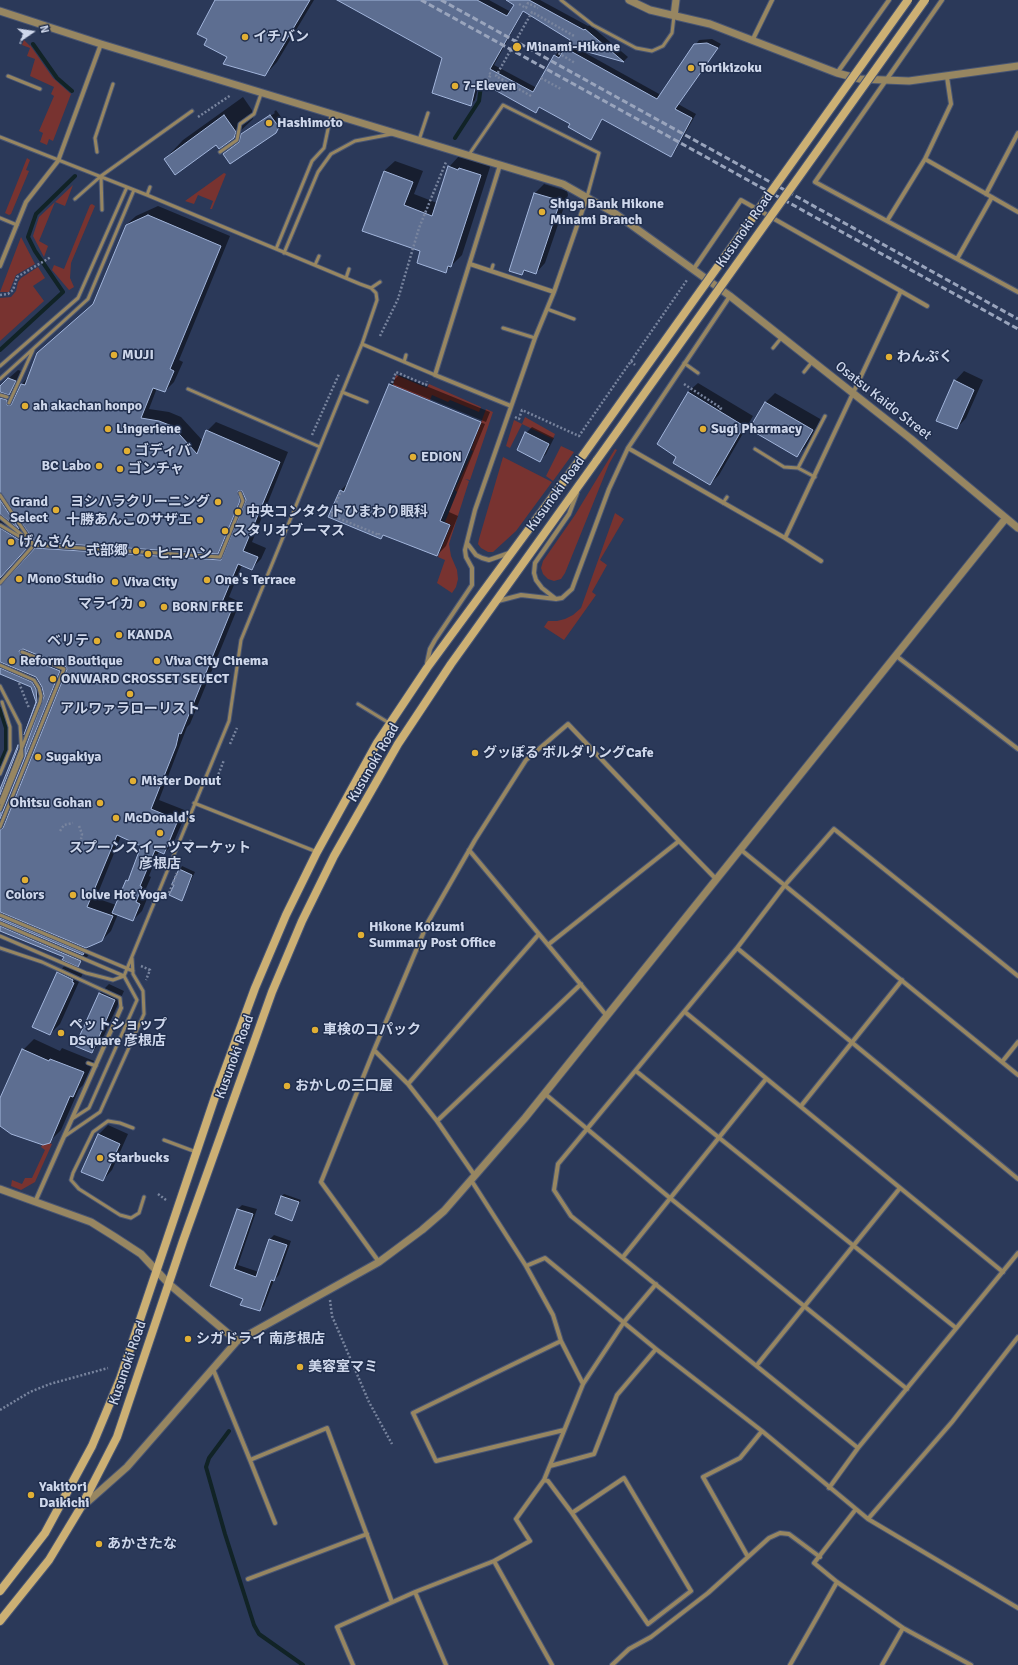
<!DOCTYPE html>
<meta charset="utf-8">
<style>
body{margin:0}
#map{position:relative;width:1018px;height:1665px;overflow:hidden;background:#2b3959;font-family:Signika,sans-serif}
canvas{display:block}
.north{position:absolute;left:12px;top:12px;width:40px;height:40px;-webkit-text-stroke:3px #212f4e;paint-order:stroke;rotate:77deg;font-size:11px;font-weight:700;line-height:16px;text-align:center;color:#ced7eb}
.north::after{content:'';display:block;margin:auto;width:14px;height:18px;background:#ced7eb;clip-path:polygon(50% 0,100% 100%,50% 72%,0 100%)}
</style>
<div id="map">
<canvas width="1018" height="1665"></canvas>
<div class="north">N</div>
</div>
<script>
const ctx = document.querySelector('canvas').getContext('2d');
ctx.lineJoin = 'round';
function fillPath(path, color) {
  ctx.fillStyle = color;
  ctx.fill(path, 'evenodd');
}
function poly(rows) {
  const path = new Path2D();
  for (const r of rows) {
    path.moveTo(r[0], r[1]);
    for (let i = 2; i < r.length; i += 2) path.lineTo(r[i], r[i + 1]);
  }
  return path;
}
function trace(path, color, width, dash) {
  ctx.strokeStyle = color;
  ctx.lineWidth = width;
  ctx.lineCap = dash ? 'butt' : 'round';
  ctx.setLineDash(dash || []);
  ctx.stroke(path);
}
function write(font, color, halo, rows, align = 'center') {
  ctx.font = font + ' Signika,"Noto Sans JP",sans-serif';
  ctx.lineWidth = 3;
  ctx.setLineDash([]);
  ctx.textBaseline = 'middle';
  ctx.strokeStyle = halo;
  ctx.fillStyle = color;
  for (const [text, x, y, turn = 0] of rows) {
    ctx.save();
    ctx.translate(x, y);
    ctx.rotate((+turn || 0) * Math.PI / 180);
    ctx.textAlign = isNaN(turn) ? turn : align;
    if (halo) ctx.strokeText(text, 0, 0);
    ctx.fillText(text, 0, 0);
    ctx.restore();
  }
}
const green = poly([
 [24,40,30,46,30,45,53,78,71,94,53,141,49,139,47,145,40,142,43,133,39,131,54,96,51,94,54,87,30,76,35,59,27,56,30,48,22,45],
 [27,158,30,160,26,170,29,171,11,214,9,215,5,213],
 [224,173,226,174,212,209,210,209,213,201,198,195,194,204,185,201],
 [73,185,65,206,55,202,39,241,48,246,44,257,33,236,39,217,55,202],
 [92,204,95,206,71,263,70,278,74,287,69,290,52,270,54,265,64,269,90,205],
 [21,237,35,264,16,275,9,292,0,292],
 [38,267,45,278,33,286,44,301,0,341,0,298,11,297,16,291,18,282,21,278],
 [396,375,427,388,429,384,481,407,479,412,450,400,448,402,432,395,430,400,393,385],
 [486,409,493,412,470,480,465,479,469,481,449,544,451,556,457,570,458,579,456,587,452,593,437,583,445,560,438,557,451,525,445,522,457,492,455,490,473,451,471,450],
 [525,417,555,434,553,439,522,424,510,448,506,446,514,420,522,424],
 [561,446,574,452,553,481,546,476],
 [615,449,617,450,609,464,565,573,561,579,554,581,548,579,543,574,541,568,543,561,575,515],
 [503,457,552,482,516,531,493,552,488,552,481,548,478,544,479,539],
 [615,513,624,519,600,560,607,565,592,592,596,595,564,640,544,627,548,621,557,621,565,619,573,615,581,608],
 [44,1141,52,1144,35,1182,21,1190,11,1186,12,1180,22,1184,25,1178,32,1178,45,1150,41,1147]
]);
const shadow = poly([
 [216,0,314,0,277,62,265,75,229,57,208,39],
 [339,0,489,0,511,12,518,0,540,0,588,26,590,25,628,57,624,61,580,50,661,95,699,40,712,39,721,44,678,104,696,114,675,151,671,156,603,119,591,138,571,123,540,107,536,112,480,80,475,100,471,104,444,58],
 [524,10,571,40,563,53,559,51,555,56,537,88,494,65],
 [243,97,254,113,253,119,234,137,165,159,183,140],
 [276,110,284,121,275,132,224,154,241,140,246,132,275,113,274,112],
 [459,156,469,159,471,158,491,164,462,255,446,271,422,251,384,171,395,161,423,171,414,194,437,203,449,167],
 [544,184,567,191,568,195,545,263,536,273,526,270,522,274,510,270,535,193],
 [158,206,230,236,179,360,183,362,174,382,165,391,157,388,149,409,169,412,181,417,203,441,207,431,216,422,288,452,252,542,266,548,261,559,252,568,242,565,229,597,240,602,190,724,187,727,159,800,187,811,173,844,164,853,159,851,149,876,151,877,144,893,149,894,142,911,133,920,118,914,111,931,102,940,92,945,86,950,89,951,88,956,78,965,65,956,0,930,0,791,19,745,27,737,6,792,6,805,26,757,26,749,44,696,33,725,26,731,37,702,32,686,0,673,0,386,18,370,24,372,18,385,13,390,16,391,16,396,22,384,95,303,126,225,136,216],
 [241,496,243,497,223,545,221,545],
 [24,523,29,531,21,526],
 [35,539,43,542,10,577,6,575,7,571],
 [230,540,226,551,220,550],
 [67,667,68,669,8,819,6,816],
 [121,836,143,845,131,876,127,881,116,905,96,898],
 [964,371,983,380,966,418,957,428,955,381],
 [399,375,490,412,486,422,393,384,393,386,485,424,449,512,458,516,446,546,437,555,384,534,381,538,340,491,349,482,390,384],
 [698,383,753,416,719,475,710,484,678,456,688,392],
 [775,393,822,420,806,447,796,456,750,429,766,402],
 [532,427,554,438,546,454,540,460,526,433],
 [182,866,195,872,182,899,175,884,173,883],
 [67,963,83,973,60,1024,50,1034,58,973],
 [109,984,124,991,101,1042,92,1052,99,994],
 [34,1039,60,1051,62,1048,94,1061,83,1085,79,1089,61,1130,49,1142,0,1126,0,1099,23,1050],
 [108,1125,128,1134,112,1170,103,1180,99,1134],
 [284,1194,301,1200,292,1220,281,1197],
 [242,1205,257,1209,238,1265,259,1272,270,1239,274,1235,291,1241,279,1275,274,1280,264,1306,260,1310,244,1298,211,1285,238,1209]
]);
const stream = poly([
 [33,44,57,78,72,91],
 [455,138,479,101,481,86],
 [0,350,63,292,35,251,28,237,36,214,75,176],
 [0,709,6,728,6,750,0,764],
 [229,1431,209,1458,206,1467,225,1534,254,1625,259,1634,303,1665]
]);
const building = poly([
 [215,0,310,0,265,76,223,64,227,57,204,45,207,39,197,34,215,0],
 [337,0,477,0,507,16,514,5,506,0,529,0,584,30,585,29,624,62,566,46,570,40,523,11,490,69,533,92,554,55,559,58,565,48,657,99,694,44,707,43,718,48,675,109,692,118,671,157,602,119,591,140,568,127,570,124,539,107,536,113,477,80,471,106,432,93,442,58,337,0],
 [224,115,236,132,234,138,219,149,216,145,175,175,164,159,224,115],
 [270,115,279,127,276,133,230,164,223,154,239,142,241,134,270,115],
 [448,166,458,170,459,168,481,175,451,267,448,266,446,273,417,263,420,251,362,231,384,171,413,182,404,205,432,216,448,166],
 [534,193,558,200,559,205,536,274,524,270,522,275,509,271,534,193],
 [148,215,221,246,170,369,174,371,165,392,153,388,141,418,159,421,172,426,197,454,206,430,280,462,243,551,258,557,252,570,238,564,220,607,231,611,181,734,179,733,176,746,151,809,178,820,164,854,155,850,140,886,142,887,136,902,140,904,133,921,112,913,126,880,128,881,141,846,117,835,87,907,113,916,102,941,86,948,0,912,0,830,3,828,67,669,65,666,23,649,19,651,21,655,60,671,0,819,0,813,3,811,25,757,25,749,44,696,42,687,36,677,0,662,0,586,35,548,221,560,246,500,242,491,238,491,240,501,218,554,35,542,0,492,0,398,7,400,7,405,11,405,21,384,25,385,37,353,93,304,126,225,148,215],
 [8,378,16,381,9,395,0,392,0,386,8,378],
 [954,380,974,390,957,429,936,421,954,380],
 [389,384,481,422,440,521,450,525,437,556,383,535,381,539,328,517,340,490,344,492,389,384],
 [688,392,744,426,710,485,673,463,676,457,657,444,688,392],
 [765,402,813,430,797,457,749,429,765,402],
 [525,432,549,444,540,462,517,450,525,432],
 [0,500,19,529,0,514,0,500],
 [0,528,29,546,0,578,0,528],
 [0,668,32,682,36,689,37,701,24,735,36,702,31,687,0,674,0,668],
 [18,745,18,748,0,795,0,789,18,745],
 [179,869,192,875,182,901,169,895,174,885,172,884,179,869],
 [0,918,84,953,83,955,0,920,0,918],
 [0,926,81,961,78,967,62,960,64,957,0,931,0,926],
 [57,972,73,980,72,982,74,983,50,1035,32,1027,57,972],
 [99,993,115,1000,92,1053,75,1046,99,993],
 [22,1049,49,1061,50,1059,84,1072,73,1097,70,1096,50,1143,43,1145,11,1134,0,1126,0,1098,22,1049],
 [98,1134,120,1144,103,1181,81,1172,98,1134],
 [281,1196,299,1202,292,1221,275,1214,281,1196],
 [237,1209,253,1214,234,1269,256,1277,269,1239,287,1245,274,1281,271,1280,260,1311,240,1305,243,1299,210,1286,237,1209]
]);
const path = poly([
 [519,4,526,8,528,3,538,8],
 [20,44,24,33],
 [555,51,575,63],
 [489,73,491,74,487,82,493,86],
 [541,78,561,89],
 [531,96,496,76,532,12,574,36],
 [198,117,231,95],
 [0,295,8,294,13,290,17,277,51,257],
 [380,336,398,299,419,228,446,162],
 [631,361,687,280],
 [392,383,396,372,426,385,427,381],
 [684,384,721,408,719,411],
 [515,417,519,419,522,410,579,436,631,361,635,365],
 [312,435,339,374],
 [340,493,331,515,379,535,379,533],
 [19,683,29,708],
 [230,744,237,728],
 [217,778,224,760],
 [79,826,82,834,81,839],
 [60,831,64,825,73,823],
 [187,849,191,840],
 [169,893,177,873],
 [141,966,150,970,146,980],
 [158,1194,166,1200],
 [330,1300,332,1316,369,1402,392,1444],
 [0,1410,30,1392,50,1384,108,1368]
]);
const service = poly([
 [561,0,593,25,636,48,652,51,663,46,672,33,674,16],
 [8,76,40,89],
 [0,137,147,195,360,284,371,288,376,293,377,300,362,344,241,640,229,721,124,976,137,1000,89,1108,72,1119],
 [419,140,428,113],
 [97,152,95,138,113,84],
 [220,152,237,140,240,124,254,114,261,94],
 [468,156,503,105,599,153,587,197],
 [101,176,102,210],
 [147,195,150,187],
 [75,199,101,176,192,111],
 [0,218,17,225],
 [276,249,312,161,324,148,331,115],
 [284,253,318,172,331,154,355,141,392,134],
 [315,265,319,256],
 [491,271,493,265],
 [346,278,349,269],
 [371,288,380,282],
 [547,309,574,319],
 [503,328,535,338],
 [362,344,435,375],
 [773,348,782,337],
 [404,362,406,355],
 [684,363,698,373],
 [0,366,78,298,127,187],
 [804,372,812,362],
 [0,379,88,299,134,190],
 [188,389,320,447],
 [342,392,367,402],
 [0,395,7,397],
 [9,403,33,350],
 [755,449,784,467,798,468,815,477],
 [798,468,825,416],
 [0,495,33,544],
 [723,503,727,497],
 [0,517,27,539],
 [0,525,34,545,220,557,243,501,240,493],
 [0,583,34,545],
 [0,665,34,680,39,688,41,696,40,702,0,803],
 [0,686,20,725,22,756,0,810],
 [358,704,389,723],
 [0,774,10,750,10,727,2,702],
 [194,803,317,852],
 [0,827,64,669,22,652],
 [0,915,133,971],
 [0,923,124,976],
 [0,936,86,973,113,980,124,976],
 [0,948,42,962,120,998,121,1008],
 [88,1063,96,1066],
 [133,1128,120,1123,108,1121,93,1132,73,1173,71,1180,79,1189,120,1215,131,1218,139,1213,144,1197],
 [65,1136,100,1112,144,1014,143,991,133,974,132,958],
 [164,1140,196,1152]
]);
const minor = poly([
 [942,0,815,182,1018,292],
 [752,41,772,0],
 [837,73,889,0],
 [947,77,951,104,925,159,1018,212],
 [500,165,435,375,511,406],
 [986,194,1018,133],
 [887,221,925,159],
 [957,259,992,197],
 [470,264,554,292],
 [0,266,26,202,58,161,101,44],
 [693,270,741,200,927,306],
 [628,448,785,538,901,291],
 [785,538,821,561],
 [467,543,476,555,482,558,489,560,509,553],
 [556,599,542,588,536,580,534,573,535,563,569,514,577,493],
 [498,601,521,595,556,599,562,598,572,589,609,489,628,448,730,296],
 [895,655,1018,749],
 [427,663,430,649,435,640,472,585,472,568,466,557,465,550,475,510,535,338,554,292,587,197],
 [740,849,1018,1075],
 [469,850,539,934],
 [549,944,679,841,715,878],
 [737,948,1018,1179],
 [685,1012,1003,1272],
 [374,1050,428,922,475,840,526,760,568,724,679,841],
 [1002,1062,1018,1042],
 [636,1071,956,1328],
 [544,1093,670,1198,907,1389],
 [801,1106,902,980],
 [437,1121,581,984],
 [475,1176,437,1121,408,1084,539,934,606,1015],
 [471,1180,526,1266],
 [35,1202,121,1008],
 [623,1257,766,1079],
 [379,1262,321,1182,374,1050,408,1084],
 [561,1341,583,1384],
 [757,1365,900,1188],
 [213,1369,250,1460],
 [564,1430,436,1461,413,1413,561,1341,553,1315,526,1266,545,1258,656,1349,762,1431,868,1519,1018,1608],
 [858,1448,571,1216,554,1190,558,1164,737,948,785,885,834,829,1018,976],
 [550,1466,594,1454,617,1395,656,1349],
 [829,1488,858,1448,1018,1253],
 [856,1509,814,1563,837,1582,903,1628,971,1665],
 [572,1513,648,1624,691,1591,624,1478,572,1513,548,1481,544,1480,583,1384,624,1322,656,1284],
 [868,1519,952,1422,1018,1337],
 [275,1523,250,1460,327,1428,392,1602],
 [748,1557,703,1477,740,1458,762,1431],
 [494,1561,530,1541,516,1519,544,1480],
 [248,1579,367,1534],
 [415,1592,446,1665],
 [353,1665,337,1627,415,1592,494,1561,552,1665],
 [612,1665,629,1649,651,1637,708,1593,769,1538,780,1533,789,1534,820,1557],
 [790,1665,837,1582],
 [882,1665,903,1628]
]);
const tertiary = poly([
 [629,0,650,10,710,24,837,73,860,79,909,81,1018,66],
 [0,11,101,44,563,184,616,214,730,296,911,439,1018,528],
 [674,16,676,0],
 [0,1189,91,1222,115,1237,141,1254,169,1284,237,1341],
 [83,1506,127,1467,237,1341,379,1262,422,1230,444,1211,525,1118,1006,518]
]);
const secondary = poly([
 [0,1591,45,1533,92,1446,120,1379,215,1097,255,988,286,915,317,852,377,743,427,668,584,454],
 [0,1621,49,1560,81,1507,117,1437,183,1241,272,992,302,921,334,856,398,744,451,664,597,460]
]);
const rail = poly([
 [421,0,1018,329],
 [441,0,1018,319]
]);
const secondaryBridge = poly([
 [584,454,908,0],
 [597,460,925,0]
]);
const markers = [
 [245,37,4,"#e1af34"],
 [517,47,5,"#e1af34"],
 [691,68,4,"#e1af34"],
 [455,86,4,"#e1af34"],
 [269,123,4,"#e1af34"],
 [542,212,4,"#e1af34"],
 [114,355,4,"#e1af34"],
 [889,357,4,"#e1af34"],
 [25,406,4,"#e1af34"],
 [108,429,4,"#e1af34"],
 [703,429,4,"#e1af34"],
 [127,451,4,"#e1af34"],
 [413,457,4,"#e1af34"],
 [99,466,4,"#e1af34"],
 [120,469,4,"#e1af34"],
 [218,502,4,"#e1af34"],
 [56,510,4,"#e1af34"],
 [238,512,4,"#e1af34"],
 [200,520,4,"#e1af34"],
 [225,531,4,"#e1af34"],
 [11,542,4,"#e1af34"],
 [136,551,4,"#e1af34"],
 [148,554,4,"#e1af34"],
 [19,579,4,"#e1af34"],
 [207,580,4,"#e1af34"],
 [115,582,4,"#e1af34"],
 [142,604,4,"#e1af34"],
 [164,607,4,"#e1af34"],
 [119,635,4,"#e1af34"],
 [97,641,4,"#e1af34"],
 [12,661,4,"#e1af34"],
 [157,661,4,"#e1af34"],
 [53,679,4,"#e1af34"],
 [130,694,4,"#e1af34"],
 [475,753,4,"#e1af34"],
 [38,757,4,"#e1af34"],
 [133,781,4,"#e1af34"],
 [100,803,4,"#e1af34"],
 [116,818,4,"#e1af34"],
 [160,833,4,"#e1af34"],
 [25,880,4,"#e1af34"],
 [73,895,4,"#e1af34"],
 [361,935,4,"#e1af34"],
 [315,1030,4,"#e1af34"],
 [61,1033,4,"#e1af34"],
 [287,1086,4,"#e1af34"],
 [100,1158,4,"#e1af34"],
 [188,1339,4,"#e1af34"],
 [300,1367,4,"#e1af34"],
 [31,1495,4,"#e1af34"],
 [99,1544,4,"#e1af34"]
];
const poiNames = [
 ["イチバン",253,37],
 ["Minami-Hikone",526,47],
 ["Torikizoku",699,68],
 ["7-Eleven",463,86],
 ["Hashimoto",277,123],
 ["Shiga Bank Hikone",550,204],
 ["Minami Branch",550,220],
 ["MUJI",122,355],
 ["わんぷく",897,357],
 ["ah akachan honpo",33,406],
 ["Lingeriene",116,429],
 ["Sugi Pharmacy",711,429],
 ["ゴディバ",135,451],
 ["EDION",421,457],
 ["BC Labo",91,466,"right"],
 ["ゴンチャ",128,469],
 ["Grand",48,502,"right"],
 ["Select",48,518,"right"],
 ["ヨシハラクリーニング",210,502,"right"],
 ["中央コンタクトひまわり眼科",246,512],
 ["十勝あんこのサザエ",192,520,"right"],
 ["スタリオブーマス",233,531],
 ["げんさん",19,542],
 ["式部郷",128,551,"right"],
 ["ヒコハン",156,554],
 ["Mono Studio",27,579],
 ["One's Terrace",215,580],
 ["Viva City",123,582],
 ["マライカ",134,604,"right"],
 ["BORN FREE",172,607],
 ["KANDA",127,635],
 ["ベリテ",89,641,"right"],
 ["Reform Boutique",20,661],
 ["Viva City Cinema",165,661],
 ["ONWARD CROSSET SELECT",61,679],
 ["アルワァラローリスト",130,709,"center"],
 ["グッぽる ボルダリングCafe",483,753],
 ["Sugakiya",46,757],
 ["Mister Donut",141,781],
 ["Ohitsu Gohan",92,803,"right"],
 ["McDonald's",124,818],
 ["スプーンスイーツマーケット",160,848,"center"],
 ["彦根店",160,864,"center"],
 ["Colors",25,895,"center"],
 ["lolve Hot Yoga",81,895],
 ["Hikone Koizumi",369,927],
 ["Summary Post Office",369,943],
 ["ペットショップ",69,1025],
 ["DSquare 彦根店",69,1041],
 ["車検のコパック",323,1030],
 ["おかしの三口屋",295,1086],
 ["Starbucks",108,1158],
 ["シガドライ 南彦根店",196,1339],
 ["美容室マミ",308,1367],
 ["Yakitori",39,1487],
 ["Daikichi",39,1503],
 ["あかさたな",107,1544]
];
const streetNames = [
 ["Kusunoki Road",745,230,-55],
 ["Osatsu Kaido Street",883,401,38],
 ["Kusunoki Road",556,494,-54],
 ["Kusunoki Road",374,763,-60],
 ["Kusunoki Road",235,1057,-70],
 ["Kusunoki Road",128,1363,-71]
];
fillPath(green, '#783330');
fillPath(shadow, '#0007');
trace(stream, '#112326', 4);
fillPath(building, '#5d6e91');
trace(building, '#a2b5db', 1);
trace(service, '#485573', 5);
trace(minor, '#485573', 6);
trace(tertiary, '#485573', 9);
trace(secondary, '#485573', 10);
trace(path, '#78849e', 2.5, [2, 2]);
trace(service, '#978661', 3);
trace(minor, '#978661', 4);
trace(tertiary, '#978661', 7);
trace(secondary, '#ccb074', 8);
trace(rail, '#99a4bc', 3, [6, 3]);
trace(secondaryBridge, '#485573', 10, []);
trace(secondaryBridge, '#ccb074', 8);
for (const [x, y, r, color] of markers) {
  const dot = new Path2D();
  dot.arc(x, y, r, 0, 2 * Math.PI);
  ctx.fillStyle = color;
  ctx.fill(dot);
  trace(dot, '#212f4e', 1.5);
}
write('bold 14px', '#ced7eb', '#212f4e', poiNames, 'left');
write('14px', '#ced7eb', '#212f4e', streetNames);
</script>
